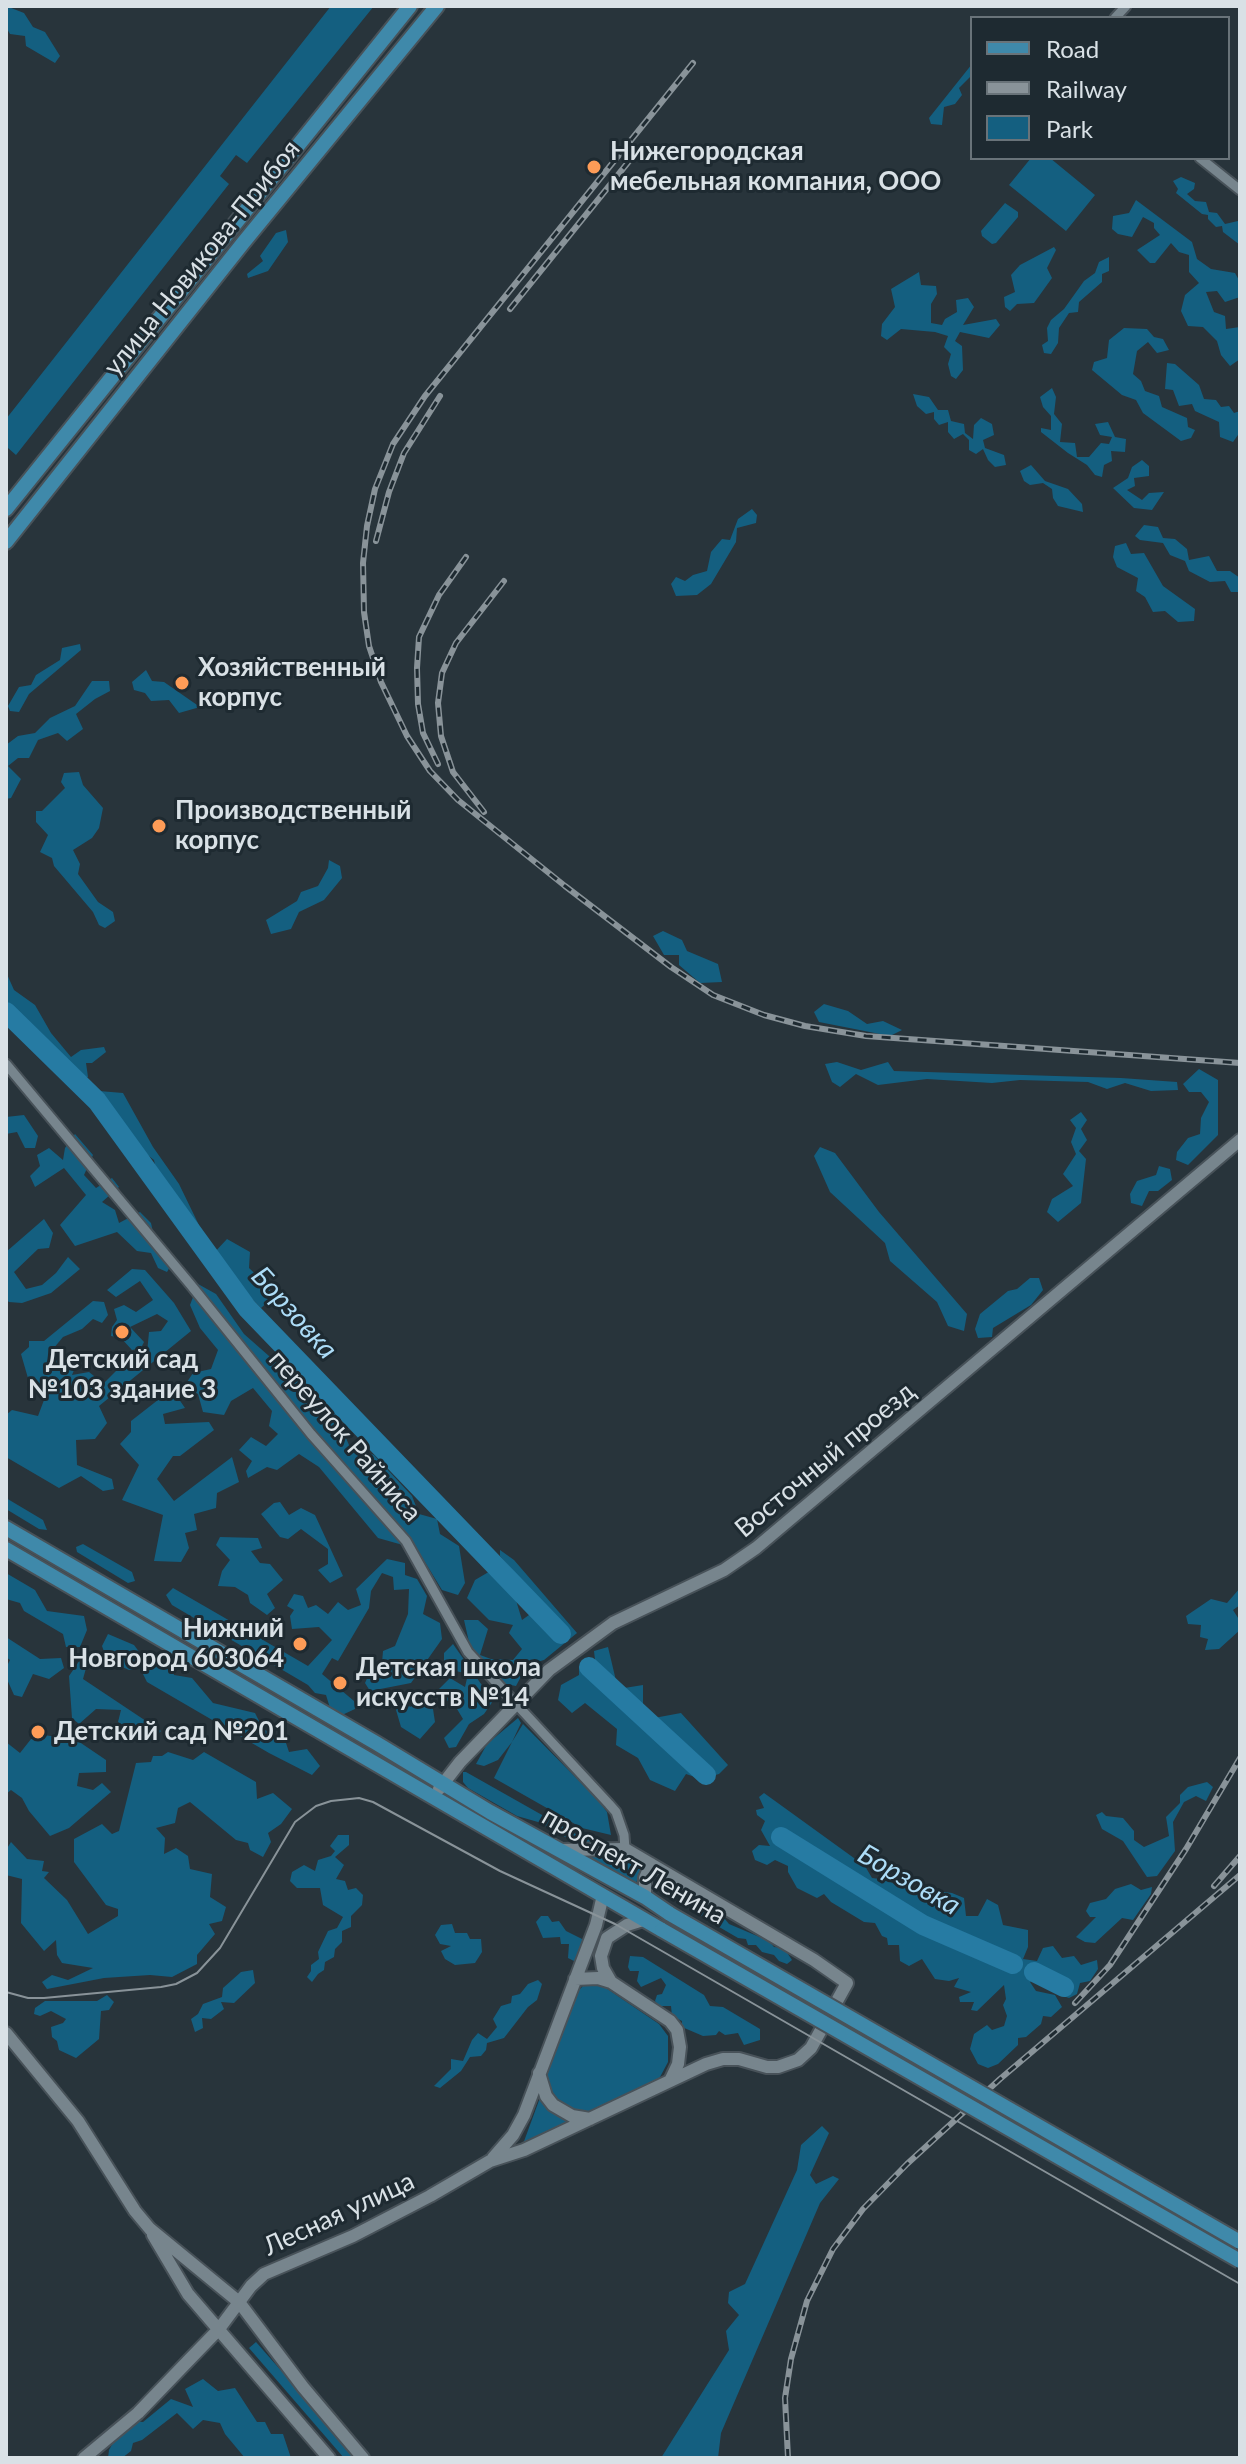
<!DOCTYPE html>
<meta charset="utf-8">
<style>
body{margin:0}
#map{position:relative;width:1246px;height:2464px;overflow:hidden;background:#28343b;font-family:Lato,sans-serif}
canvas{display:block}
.frame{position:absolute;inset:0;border:8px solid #d9e1e6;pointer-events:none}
.legend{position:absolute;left:970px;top:16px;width:260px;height:144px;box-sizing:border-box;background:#1e2a31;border:2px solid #697379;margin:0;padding:10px 14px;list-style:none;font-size:24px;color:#d9e1e6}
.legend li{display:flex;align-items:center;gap:16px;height:40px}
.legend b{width:40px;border:2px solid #697379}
</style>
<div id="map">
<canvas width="1246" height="2464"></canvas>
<div class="frame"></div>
<ul class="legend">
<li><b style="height:10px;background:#3f89aa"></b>Road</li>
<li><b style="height:10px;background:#899399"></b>Railway</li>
<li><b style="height:22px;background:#145f80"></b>Park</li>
</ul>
</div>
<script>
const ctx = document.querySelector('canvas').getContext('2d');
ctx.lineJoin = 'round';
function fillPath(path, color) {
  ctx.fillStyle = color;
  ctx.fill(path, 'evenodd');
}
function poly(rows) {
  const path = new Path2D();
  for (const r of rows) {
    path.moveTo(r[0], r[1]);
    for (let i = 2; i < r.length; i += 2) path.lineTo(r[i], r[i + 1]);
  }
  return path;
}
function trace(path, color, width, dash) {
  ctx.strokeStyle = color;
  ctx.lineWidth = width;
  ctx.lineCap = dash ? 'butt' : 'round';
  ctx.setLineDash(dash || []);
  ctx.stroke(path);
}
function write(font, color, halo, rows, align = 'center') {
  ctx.font = font + ' Lato,sans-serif';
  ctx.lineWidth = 6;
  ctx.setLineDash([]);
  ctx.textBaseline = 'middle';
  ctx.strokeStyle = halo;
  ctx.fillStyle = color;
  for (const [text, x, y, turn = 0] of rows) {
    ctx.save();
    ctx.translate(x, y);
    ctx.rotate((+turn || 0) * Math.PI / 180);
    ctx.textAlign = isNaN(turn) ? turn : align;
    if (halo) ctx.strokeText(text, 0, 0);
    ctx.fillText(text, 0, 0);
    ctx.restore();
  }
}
const green = poly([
 [6,6,24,13,33,27,45,32,60,56,55,63,26,46,25,36,10,34,6,27],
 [331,6,374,6,247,163,236,155,220,176,229,184,16,455,8,448,6,450,6,419],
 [972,64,972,75,959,88,962,95,955,104,944,107,942,125,931,124,929,118],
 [1031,158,1050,158,1095,195,1066,231,1009,185],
 [1181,177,1195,183,1194,189,1187,194,1195,201,1206,202,1209,212,1217,213,1225,224,1238,221,1240,245,1223,232,1222,226,1216,227,1208,219,1208,215,1202,214,1176,193,1178,189,1173,181],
 [1136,200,1192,242,1197,259,1211,269,1235,273,1240,282,1240,297,1225,302,1217,291,1206,292,1214,312,1225,316,1226,329,1240,327,1240,359,1230,366,1221,355,1217,341,1203,327,1188,326,1181,311,1185,295,1199,283,1189,272,1189,255,1179,252,1171,243,1155,263,1150,263,1137,250,1160,235,1154,228,1154,223,1143,217,1132,237,1118,234,1112,229,1113,216,1129,213],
 [1005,203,1018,212,1018,217,996,243,992,244,982,236,981,231],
 [286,230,288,242,268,271,248,278,247,274,263,261,260,256,276,233],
 [1054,247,1056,250,1047,268,1052,278,1034,303,1017,304,1010,311,1005,307,1004,297,1015,292,1011,275,1020,265],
 [1109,257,1109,271,1102,274,1102,282,1079,302,1078,312,1069,313,1059,328,1058,343,1051,354,1044,353,1042,345,1048,341,1047,328,1051,320,1064,309,1084,281,1095,273,1099,262],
 [919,272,921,285,936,286,937,294,931,304,931,323,942,325,945,319,957,312,956,300,968,298,974,307,963,325,996,319,1000,325,989,338,960,332,955,341,962,346,963,370,956,379,951,376,948,364,951,354,944,347,948,336,935,332,901,329,887,340,881,336,882,324,895,307,891,289],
 [1124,328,1147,329,1154,337,1163,339,1169,350,1157,353,1148,342,1137,351,1133,374,1141,381,1145,391,1159,396,1162,407,1187,418,1188,427,1195,430,1191,438,1181,441,1143,413,1136,400,1122,395,1092,370,1094,362,1107,358,1109,340],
 [1167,363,1175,364,1199,385,1204,399,1216,400,1221,407,1229,406,1234,413,1240,411,1240,432,1233,442,1220,437,1219,422,1195,411,1192,404,1179,406,1173,390,1165,389],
 [1052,388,1056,397,1054,414,1062,424,1060,442,1075,443,1077,457,1089,457,1101,443,1109,444,1112,437,1100,435,1095,424,1108,422,1115,437,1126,439,1125,452,1111,451,1112,461,1104,465,1102,477,1095,475,1087,465,1068,453,1041,432,1041,428,1051,430,1051,416,1043,407,1040,397],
 [913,394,929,397,938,410,948,410,951,421,964,424,965,433,973,439,974,425,981,418,992,424,994,435,983,440,985,448,1004,455,1006,465,995,467,988,460,983,449,976,454,969,450,969,440,963,434,954,439,948,432,948,422,939,425,934,419,934,412,926,414,917,406],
 [1142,460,1149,466,1149,476,1134,478,1135,486,1127,490,1142,500,1149,493,1164,492,1152,510,1134,508,1113,488,1128,478,1132,467],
 [1031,465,1045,481,1068,489,1082,504,1083,512,1058,506,1053,498,1052,489,1043,483,1030,485,1024,481,1020,471],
 [752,509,757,515,756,523,737,528,736,542,711,584,697,595,676,596,671,584,676,577,685,581,693,575,707,571,711,552,722,539,730,540,738,519],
 [1144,525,1158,527,1163,538,1175,539,1187,549,1189,560,1209,556,1217,571,1230,571,1240,578,1240,592,1231,592,1225,581,1210,582,1189,571,1185,561,1170,555,1163,543,1140,540,1135,536],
 [1126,543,1131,554,1144,553,1163,586,1195,609,1194,621,1178,622,1165,611,1153,612,1145,597,1136,591,1138,578,1117,567,1113,557,1115,546],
 [80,644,81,650,29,694,19,712,10,711,8,706,19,687,31,685,36,675,60,660,62,648],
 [146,670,152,681,164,682,200,707,179,713,169,700,151,701,145,693,134,690,132,682],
 [92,681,109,681,110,691,95,699,76,714,83,729,67,741,58,733,38,740,29,758,18,758,8,766,21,779,11,798,6,799,6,745,18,736,35,733,50,718,75,706],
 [79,772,83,785,103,808,99,828,92,838,73,850,80,864,78,874,98,902,113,912,115,921,105,928,99,925,93,912,54,866,52,858,40,852,48,835,36,822,36,811,42,811,65,788,61,782,64,773],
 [329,860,340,866,342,878,324,900,299,912,291,929,271,934,266,920,297,901,301,892,318,886,328,868],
 [663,931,682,940,687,951,718,964,722,982,700,983,679,965,679,955,664,955,653,936],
 [6,972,14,990,35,1005,51,1033,71,1057,81,1050,104,1047,106,1052,92,1063,86,1063,88,1077,81,1080,9,1007,6,1000],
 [824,1004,848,1011,867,1024,883,1021,902,1030,890,1036,819,1022,814,1012],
 [837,1062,861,1070,888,1062,894,1071,1121,1078,1177,1082,1178,1090,1151,1091,1125,1083,1107,1089,1088,1082,1020,1080,992,1083,927,1079,878,1085,856,1074,840,1087,832,1082,825,1064],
 [1199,1069,1218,1080,1218,1135,1188,1165,1176,1160,1177,1152,1188,1138,1200,1134,1201,1118,1209,1102,1201,1092,1189,1092,1183,1084],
 [99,1091,123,1093,153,1147,179,1184,213,1254,227,1239,250,1252,249,1268,270,1288,270,1300,261,1308,227,1273,204,1264,194,1240,193,1223,174,1212,167,1186,158,1179,154,1160,136,1146,114,1114,103,1106],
 [1081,1112,1087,1120,1081,1129,1087,1140,1079,1151,1086,1159,1081,1203,1058,1222,1047,1212,1052,1199,1073,1186,1063,1174,1076,1154,1071,1142,1076,1128,1070,1120],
 [24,1115,38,1136,35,1148,25,1148,17,1132,6,1134,6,1117],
 [75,1134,93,1155,84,1175,96,1188,112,1178,119,1187,102,1202,115,1210,119,1223,140,1212,151,1223,153,1232,175,1258,167,1272,158,1268,151,1253,137,1251,117,1232,75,1246,60,1225,86,1195,64,1168,35,1187,30,1176,40,1166,37,1155,49,1148,63,1160,65,1148],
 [820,1147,835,1153,879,1212,967,1314,964,1331,948,1326,937,1302,890,1261,885,1243,830,1192,814,1156],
 [1159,1166,1170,1169,1172,1180,1158,1191,1149,1191,1142,1206,1131,1203,1130,1194,1137,1181,1156,1175],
 [44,1219,53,1233,49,1248,38,1249,14,1272,26,1289,42,1285,56,1273,68,1257,80,1269,51,1293,22,1303,9,1302,6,1299,6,1252],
 [132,1269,145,1270,174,1303,191,1331,99,1406,107,1423,95,1439,76,1440,77,1465,112,1479,114,1489,103,1491,81,1476,59,1488,6,1457,6,1415,12,1410,38,1416,44,1400,30,1385,21,1354,29,1347,29,1341,44,1341,93,1301,104,1302,108,1315,102,1323,93,1319,82,1329,63,1337,53,1349,57,1356,74,1353,79,1358,72,1375,89,1372,94,1376,93,1385,98,1389,117,1370,147,1353,149,1332,161,1331,168,1321,157,1314,130,1327,144,1342,141,1348,132,1350,121,1338,111,1336,112,1327,117,1320,114,1309,124,1305,136,1312,153,1300,140,1281,116,1297,107,1290],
 [1030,1278,1039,1278,1043,1290,1031,1305,993,1328,992,1337,978,1338,975,1329,980,1314,1008,1291,1017,1289],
 [198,1284,216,1294,244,1334,336,1415,349,1445,374,1455,412,1496,419,1514,437,1519,440,1534,459,1546,465,1583,458,1595,442,1590,417,1549,378,1538,319,1467,299,1454,277,1470,267,1467,248,1478,246,1471,252,1461,239,1450,251,1437,266,1446,278,1434,269,1426,272,1411,253,1388,231,1401,224,1415,203,1412,198,1394,185,1385,193,1373,211,1369,218,1350,200,1328,190,1305],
 [172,1389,185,1408,163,1414,165,1424,209,1422,214,1430,180,1456,173,1456,157,1479,174,1501,232,1457,239,1482,217,1493,216,1508,194,1514,197,1530,185,1533,189,1548,181,1562,154,1561,163,1515,122,1500,139,1465,120,1444,131,1432,131,1421],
 [6,1498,43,1520,47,1530,39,1529,6,1509],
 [280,1502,289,1515,301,1508,315,1515,343,1576,330,1583,318,1570,328,1564,328,1549,301,1529,288,1539,280,1537,261,1514,274,1503],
 [220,1537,258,1538,262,1548,251,1551,260,1563,270,1564,283,1580,267,1594,275,1608,267,1615,250,1603,248,1595,235,1587,218,1586,222,1571,230,1560,216,1545],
 [83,1544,132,1572,135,1581,128,1583,77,1552,76,1547],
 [500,1550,514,1560,577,1633,544,1660,527,1665,516,1686,505,1684,478,1658,469,1642,464,1620,478,1620,488,1629,480,1655,491,1659,513,1660,522,1649,509,1633,513,1625,489,1620,467,1598,475,1580,492,1570,515,1597,522,1620,543,1605,500,1556],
 [387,1559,405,1563,405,1575,417,1579,427,1596,423,1614,440,1623,442,1639,411,1683,370,1691,365,1683,373,1665,382,1663,383,1651,395,1646,408,1614,409,1589,394,1590,393,1577,382,1573,371,1591,369,1608,338,1661,332,1658,322,1674,354,1701,355,1709,342,1715,330,1708,326,1695,315,1693,308,1685,172,1605,166,1595,173,1588,308,1666,332,1640,319,1627,292,1629,290,1616,294,1610,287,1606,294,1594,303,1596,308,1608,316,1605,328,1614,338,1602,348,1610,361,1605,356,1589],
 [6,1573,35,1590,47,1611,84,1616,87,1630,80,1647,66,1647,63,1634,24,1611,20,1603,6,1599],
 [1240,1588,1240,1605,1233,1610,1240,1621,1240,1630,1219,1649,1205,1650,1208,1639,1200,1637,1201,1625,1188,1624,1186,1616,1211,1599,1227,1603],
 [108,1634,134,1645,140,1653,171,1665,174,1675,192,1678,213,1703,255,1713,263,1729,285,1740,289,1752,307,1749,320,1766,312,1775,269,1753,147,1682,140,1668,129,1670,107,1660,102,1646],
 [6,1637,40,1659,61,1658,64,1668,49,1679,33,1674,22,1697,14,1695,6,1677,6,1668,10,1660,6,1657],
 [453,1644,493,1701,484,1714,469,1724,456,1747,449,1748,444,1738,463,1719,454,1704,440,1697,437,1691,450,1678,465,1687,468,1674,444,1668,444,1653],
 [608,1647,618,1689,643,1685,643,1705,654,1718,681,1713,728,1765,719,1774,701,1779,686,1774,675,1791,650,1780,638,1758,616,1745,617,1729,585,1703,572,1713,558,1700,561,1685,579,1675,579,1668,595,1660,594,1651],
 [84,1654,90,1654,83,1679,161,1731,151,1741,118,1722,121,1710,96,1709,79,1724,72,1718,69,1676],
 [404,1700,410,1707,420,1701,433,1709,435,1722,420,1739,401,1727,396,1710],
 [518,1718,521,1723,512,1742,523,1724,597,1799,607,1812,611,1835,582,1828,494,1778,512,1742,498,1760,484,1766,476,1764,487,1744],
 [35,1734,75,1739,106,1760,106,1772,79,1773,77,1786,93,1790,102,1783,111,1792,69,1828,50,1836,29,1811,22,1798,11,1790,6,1794,6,1742,20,1753],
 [168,1752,193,1760,204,1752,256,1782,257,1799,273,1793,292,1809,281,1824,268,1833,271,1842,263,1857,250,1850,248,1843,236,1840,190,1802,178,1808,175,1823,156,1828,165,1838,164,1854,176,1848,188,1856,190,1869,212,1874,210,1897,226,1907,222,1921,209,1924,215,1934,197,1955,197,1964,172,1977,150,1975,104,1978,47,1989,42,1982,52,1975,68,1980,93,1968,62,1963,57,1955,56,1940,44,1951,21,1923,22,1879,6,1875,6,1850,11,1842,27,1859,44,1861,42,1871,49,1872,44,1878,67,1900,88,1934,118,1916,118,1909,106,1905,74,1862,74,1839,102,1824,112,1834,119,1831,136,1763,151,1762,153,1756,162,1756],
 [463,1772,466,1772,581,1837,610,1842,576,1843,538,1822,517,1816,468,1788,463,1782],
 [1207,1782,1213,1787,1206,1801,1196,1796,1184,1802,1173,1822,1175,1851,1157,1876,1147,1877,1123,1841,1102,1829,1096,1815,1102,1812,1106,1816,1123,1818,1134,1831,1134,1840,1144,1847,1169,1836,1166,1817,1180,1803,1180,1795,1188,1787],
 [764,1793,865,1866,872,1878,887,1880,898,1886,952,1893,964,1898,966,1916,978,1916,987,1899,998,1905,1003,1925,1028,1930,1028,1947,1023,1959,1037,1961,1043,1948,1053,1946,1062,1958,1074,1956,1081,1965,1097,1960,1098,1969,1090,1981,1080,1983,1077,1994,1069,1998,1066,1997,1065,1991,1056,1985,1055,1974,1045,1975,1041,1971,1030,1982,1036,1991,1055,1995,1062,2007,1051,2017,1043,2016,1041,2024,1026,2037,1018,2038,1018,2045,998,2064,988,2068,978,2064,970,2049,974,2034,987,2025,992,2030,1004,2026,1007,2016,1003,2005,1006,1999,1004,1985,977,2011,971,2010,974,2002,960,2002,959,1997,971,1992,954,1987,959,1978,949,1981,935,1979,922,1959,909,1966,900,1961,899,1945,888,1945,887,1938,882,1936,875,1923,864,1922,831,1902,824,1894,817,1898,797,1888,788,1872,788,1866,775,1860,767,1865,755,1860,752,1851,759,1845,770,1846,761,1830,765,1821,757,1815,756,1810,764,1808,759,1797],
 [338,1835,349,1835,349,1845,335,1857,344,1865,336,1879,345,1881,348,1890,356,1888,363,1895,362,1905,351,1916,351,1927,342,1931,342,1942,335,1949,334,1957,325,1962,324,1970,318,1974,312,1982,307,1977,311,1971,311,1965,319,1959,318,1952,328,1931,337,1928,343,1917,323,1905,320,1888,297,1888,290,1881,292,1872,304,1865,315,1871,318,1860,331,1856,335,1851,330,1846],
 [582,1853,618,1854,646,1867,639,1873,636,1884],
 [1131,1884,1141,1890,1152,1887,1151,1894,1133,1920,1122,1918,1095,1943,1085,1942,1076,1937,1096,1917,1090,1917,1086,1911,1090,1903,1106,1899,1115,1889],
 [702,1906,715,1907,729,1924,769,1941,774,1947,784,1948,792,1960,787,1964,779,1961,774,1955,762,1952,756,1945,748,1945,746,1939,738,1938,714,1924,699,1914],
 [541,1916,548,1916,552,1922,559,1921,566,1931,582,1939,583,1948,576,1962,568,1958,569,1944,561,1944,560,1937,543,1938,536,1922],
 [452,1924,455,1933,467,1933,470,1939,481,1939,482,1952,475,1963,455,1965,445,1959,441,1951,451,1946,440,1944,435,1935,441,1925],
 [630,1956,643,1957,704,1995,710,2006,723,2007,760,2029,760,2040,744,2045,738,2033,725,2035,719,2031,716,2035,703,2036,682,2027,682,2021,672,2016,671,2006,658,2006,655,2001,657,1995,662,1994,666,1985,661,1978,641,1987,637,1981,639,1971,630,1971,628,1967],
 [253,1970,255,1983,234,2003,221,2002,224,2009,211,2019,202,2018,203,2028,195,2032,191,2019,198,2014,203,2004,222,1997,223,1988,241,1972],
 [538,1980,542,1984,537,2000,528,2007,504,2038,487,2043,486,2050,481,2056,470,2057,461,2071,440,2088,434,2086,451,2069,451,2059,463,2061,472,2040,478,2033,487,2039,497,2027,493,2019,501,2006,511,2003,512,1996,520,1994,528,1984],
 [594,1983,603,1986,659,2024,668,2036,668,2062,659,2079,587,2112,573,2112,552,2099,546,2077,576,1993,584,1985],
 [107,1995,114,2002,109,2010,101,2011,99,2039,76,2058,59,2050,57,2041,52,2037,51,2027,63,2023,66,2019,51,2011,40,2016,34,2014,35,2008,45,2001,97,2001],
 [541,2095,571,2121,523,2144],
 [822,2126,829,2133,810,2175,816,2184,833,2176,839,2179,820,2203,721,2433,718,2458,661,2458,729,2350,726,2331,739,2315,728,2303,729,2292,745,2284,797,2170,801,2145],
 [256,2342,306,2399,355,2458,344,2458,249,2348],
 [203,2379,218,2391,235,2388,257,2422,265,2422,271,2434,283,2434,291,2458,245,2458,225,2434,220,2423,203,2420,193,2429,177,2413,142,2440,133,2443,131,2451,122,2458,108,2458,109,2450,120,2430,132,2421,143,2422,171,2399,193,2407,185,2389]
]);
const river = poly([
 [6,1012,97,1101,247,1308,561,1634],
 [589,1667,706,1775],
 [781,1837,923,1925,1013,1964],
 [1034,1972,1064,1987]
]);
const street = poly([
 [1115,18,1126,6],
 [1200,158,1240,190],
 [6,1064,190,1284,311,1434,406,1541,468,1652,609,1804,616,1812,624,1835,625,1849]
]);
const secondary = poly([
 [439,1789,460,1762,549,1670,613,1623,724,1570,756,1548,1240,1140],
 [645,1897,645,1878,651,1864],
 [575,1979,598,1978,611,1982,670,2021,677,2030,680,2047,678,2064,670,2081],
 [611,1982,603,1968,601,1956,607,1938,627,1925,643,1920],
 [6,2033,78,2121,135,2211,150,2229,239,2302,303,2387,363,2458],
 [539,2073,546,2096,553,2105,572,2116,590,2119],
 [493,2158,513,2135,524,2115,596,1925,603,1895],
 [153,2235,188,2294,329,2458],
 [84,2458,138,2413,188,2361,219,2329,251,2286,264,2274,353,2236,430,2196,490,2161,524,2150,706,2064,723,2059,739,2059,767,2067,778,2067,798,2060,811,2048,847,1983,814,1960,625,1849,559,1850]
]);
const primary = poly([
 [6,509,410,6],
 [6,542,243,243,437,6],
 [6,1528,376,1743,490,1812,645,1897,670,1914],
 [6,1549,662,1930]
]);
const tram = poly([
 [6,1992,28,1998,44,1998,161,1987,176,1984,197,1973,220,1948,295,1822,316,1806,331,1801,359,1798,373,1802,500,1871,615,1924,1240,2284]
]);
const rail = poly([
 [693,63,425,396,393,444,375,489,367,526,363,563,364,612,369,646,381,682,407,736,430,771,458,800,565,886,671,967,713,995,764,1015,805,1026,866,1036,1240,1063],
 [510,309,634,155],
 [376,541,389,492,404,453,440,396],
 [438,764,423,733,418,704,417,668,419,637,439,595,466,557],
 [484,812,453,772,441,736,438,703,442,673,456,643,504,581],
 [1214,1886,1240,1856],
 [1075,2003,1110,1965,1186,1849,1240,1758],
 [788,2458,785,2398,791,2359,807,2301,833,2249,863,2209,907,2164,1000,2079,1240,1875]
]);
const primaryBridge = poly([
 [670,1914,1240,2242],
 [662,1930,1240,2261]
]);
const markers = [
 [594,167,8,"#fe9c57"],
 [182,683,8,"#fe9c57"],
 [159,826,8,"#fe9c57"],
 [122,1332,8,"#fe9c57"],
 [300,1644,8,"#fe9c57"],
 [340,1683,8,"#fe9c57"],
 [38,1732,8,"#fe9c57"]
];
const poiNames = [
 ["Нижегородская",610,152],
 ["мебельная компания, ООО",610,182],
 ["Хозяйственный",198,668],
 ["корпус",198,698],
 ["Производственный",175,811],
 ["корпус",175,841],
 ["Детский сад",122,1360,"center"],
 ["№103 здание 3",122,1390,"center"],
 ["Нижний",284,1629,"right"],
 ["Новгород 603064",284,1659,"right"],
 ["Детская школа",356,1668],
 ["искусств №14",356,1698],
 ["Детский сад №201",54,1732]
];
const streetNames = [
 ["улица Новикова-Прибоя",202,258,-51],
 ["переулок Райниса",345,1436,49],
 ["Восточный проезд",825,1460,-40],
 ["проспект Ленина",634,1866,30],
 ["Лесная улица",339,2214,-25]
];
const waterNames = [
 ["Борзовка",294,1313,48],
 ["Борзовка",909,1880,30]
];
fillPath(green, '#145f80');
trace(river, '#267ba3', 20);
trace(street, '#485259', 13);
trace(secondary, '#485259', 16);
trace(primary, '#485259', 18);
trace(street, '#77858d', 9);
trace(secondary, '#77858d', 12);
trace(primary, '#3f89aa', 14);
trace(tram, '#899399', 2);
trace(rail, '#899399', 6);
trace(rail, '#1e2a31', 3, [9]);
trace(primaryBridge, '#485259', 18, []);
trace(primaryBridge, '#3f89aa', 14);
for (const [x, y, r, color] of markers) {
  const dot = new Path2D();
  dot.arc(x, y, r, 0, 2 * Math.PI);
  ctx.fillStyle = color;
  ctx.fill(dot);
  trace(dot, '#1e2a31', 3);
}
write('bold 26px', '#d9e1e6', '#1e2a31', poiNames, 'left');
write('26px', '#d9e1e6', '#1e2a31', streetNames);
write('italic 28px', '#acdcf7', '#1e2a31', waterNames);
</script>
